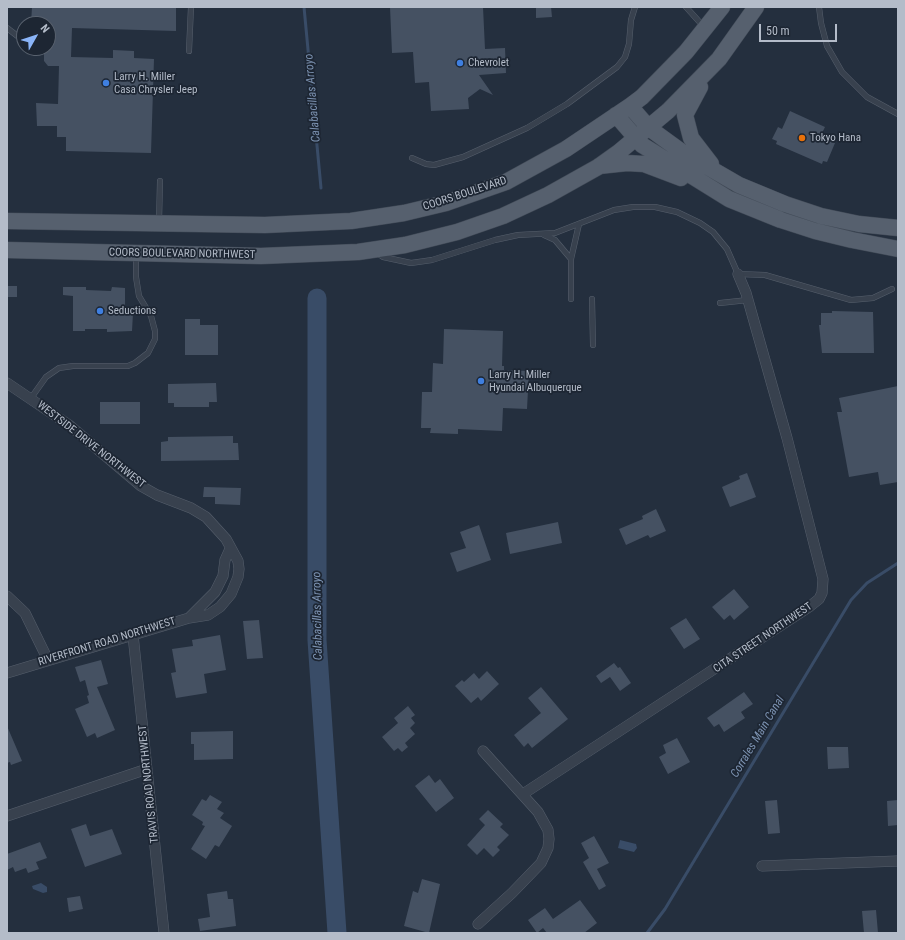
<!DOCTYPE html>
<style>
body{margin:0}
#map{position:relative;width:905px;height:940px;overflow:hidden;background:#242f3e;font-family:"Roboto Condensed",sans-serif}
canvas{display:block}
.frame{position:absolute;inset:0;border:8px solid #b4bcc9;pointer-events:none}
.north{position:absolute;left:16px;top:16px;width:40px;height:40px;box-sizing:border-box;background:#1d2633;border:1px solid #59626f;border-radius:50%;rotate:51deg;font-size:11px;font-weight:700;line-height:16px;text-align:center;color:#b4bcc9}
.north::after{content:'';display:block;margin:auto;width:14px;height:18px;background:#8ab4f8;clip-path:polygon(50% 0,100% 100%,50% 72%,0 100%)}
.scale{position:absolute;left:759px;top:24px;width:78px;height:18px;box-sizing:border-box;border:2px solid #b4bcc9;border-top:0;padding-left:5px;font-size:12px;line-height:14px;white-space:nowrap;color:#b4bcc9;-webkit-text-stroke:3px #1d2633;paint-order:stroke}
</style>
<div id="map">
<canvas width="905" height="940"></canvas>
<div class="frame"></div>
<div class="north">N</div>
<div class="scale">50 m</div>
</div>
<script>
const ctx = document.querySelector('canvas').getContext('2d');
ctx.lineJoin = 'round';
function fillPath(path, color) {
  ctx.fillStyle = color;
  ctx.fill(path, 'evenodd');
}
function poly(rows) {
  const path = new Path2D();
  for (const r of rows) {
    path.moveTo(r[0], r[1]);
    for (let i = 2; i < r.length; i += 2) path.lineTo(r[i], r[i + 1]);
  }
  return path;
}
function trace(path, color, width, dash) {
  ctx.strokeStyle = color;
  ctx.lineWidth = width;
  ctx.lineCap = dash ? 'butt' : 'round';
  ctx.setLineDash(dash || []);
  ctx.stroke(path);
}
function write(font, color, halo, rows, align = 'center') {
  ctx.font = font + ' "Roboto Condensed",sans-serif';
  ctx.lineWidth = 3.5;
  ctx.setLineDash([]);
  ctx.textBaseline = 'middle';
  ctx.strokeStyle = halo;
  ctx.fillStyle = color;
  for (const [text, x, y, turn = 0] of rows) {
    ctx.save();
    ctx.translate(x, y);
    ctx.rotate((+turn || 0) * Math.PI / 180);
    ctx.textAlign = isNaN(turn) ? turn : align;
    if (halo) ctx.strokeText(text, 0, 0);
    ctx.fillText(text, 0, 0);
    ctx.restore();
  }
}
const water = poly([
 [620,840,636,844,637,848,634,852,618,848],
 [41,883,47,887,47,892,43,893,33,889,32,886]
]);
const stream = poly([
 [304,7,321,188],
 [647,933,665,909,851,600,867,583,898,563]
]);
const river = poly([
 [317,298,317,640,337,933]
]);
const building = poly([
 [32,7,176,8,176,31,72,28,71,57,113,58,113,50,134,51,134,58,154,59,151,153,66,151,66,137,57,137,57,126,37,126,36,103,58,104,59,66,48,66,44,61,44,48,48,48,48,24,31,24],
 [390,7,483,7,485,49,505,48,506,73,479,75,493,95,480,89,468,98,469,109,431,111,429,82,415,83,413,52,392,53],
 [536,7,551,7,552,17,536,18],
 [790,111,825,127,822,133,831,137,830,141,835,143,827,162,823,161,822,164,776,144,777,141,772,139,778,127,782,129],
 [7,286,17,286,17,297,7,297],
 [63,287,86,287,86,290,111,291,112,287,125,288,125,312,133,313,132,331,107,332,107,329,85,329,85,331,73,331,73,296,63,295],
 [832,311,873,312,874,353,822,353,819,325,821,325,821,313,832,313],
 [185,319,200,319,200,325,218,325,218,355,185,355],
 [444,329,503,331,502,366,504,366,504,370,529,371,527,409,503,408,502,431,458,429,458,434,430,433,431,428,421,428,422,392,432,392,433,363,443,364],
 [216,383,217,402,209,402,209,407,174,407,174,403,168,403,168,384],
 [898,386,898,482,880,485,878,472,849,477,837,412,842,412,839,398],
 [100,402,140,402,140,424,100,424],
 [233,436,233,443,238,443,239,460,161,461,161,442,168,441,168,437],
 [747,473,756,497,730,507,722,487,740,479,739,476],
 [204,487,241,488,240,505,215,504,215,497,203,497],
 [656,509,666,531,650,538,648,535,626,545,619,529,643,519,642,516],
 [558,522,562,543,510,554,506,533],
 [479,525,491,560,457,572,450,553,466,548,460,532],
 [734,589,749,607,734,620,730,615,724,620,712,607],
 [686,618,700,639,684,649,670,628],
 [259,620,263,658,247,659,243,621],
 [220,635,226,670,204,674,207,693,176,698,171,673,176,672,172,649,193,646,192,640],
 [101,660,108,684,97,687,115,730,97,738,95,733,87,737,75,709,89,703,87,696,89,695,85,680,80,682,75,667],
 [614,663,618,668,620,667,631,683,620,691,610,677,601,683,596,676],
 [487,671,499,684,481,701,478,697,471,703,455,686,462,680,464,682,474,673,479,679],
 [541,687,568,719,532,748,528,743,524,747,514,735,541,713,528,698],
 [744,692,753,704,741,712,745,718,724,732,719,724,714,727,707,718],
 [408,706,415,715,411,718,415,723,410,728,415,734,405,743,408,747,402,752,398,748,394,751,382,737,398,723,394,718],
 [7,726,22,761,11,765,10,762,7,763],
 [233,731,233,759,194,760,194,744,191,744,191,732],
 [677,738,690,762,668,774,659,757,666,753,663,745],
 [827,747,848,747,849,768,828,769],
 [429,775,435,783,440,779,454,798,436,812,415,786],
 [210,795,222,802,217,809,224,813,220,818,232,826,219,847,215,845,206,859,191,849,205,826,202,825,203,822,192,815,202,799,206,801],
 [777,800,780,833,768,834,765,801],
 [898,800,898,825,888,826,887,801],
 [488,810,503,824,500,827,509,835,497,847,500,850,493,857,484,848,477,855,467,845,485,825,479,819],
 [86,824,90,836,112,829,122,854,85,867,71,829],
 [594,836,609,863,597,869,606,886,599,890,583,862,589,858,581,843],
 [40,842,47,858,36,862,39,869,28,873,26,868,15,872,13,867,7,870,7,854],
 [422,879,440,884,429,933,404,926,413,891,418,893],
 [227,891,228,899,233,899,236,926,200,931,198,919,210,917,207,894],
 [80,896,83,909,69,912,67,898],
 [580,900,597,923,584,933,547,933,543,928,537,933,528,920,545,908,553,919],
 [876,910,878,933,864,933,862,911]
]);
const lane = poly([
 [686,7,704,27],
 [819,7,821,23,827,46,842,72,867,97,898,114],
 [7,28,24,41],
 [189,51,191,7],
 [412,158,426,164,434,165,463,157,527,128,567,104,617,67,625,57,629,44,631,20,635,7],
 [159,222,160,181],
 [544,235,555,240,571,259],
 [377,253,383,257,411,263,432,260,495,240,518,235,555,233,614,210,633,207,655,207,677,212,700,223,713,232,727,249,738,274,765,275,851,300,873,298,892,289],
 [571,299,571,259,579,224],
 [592,299,593,345],
 [720,303,748,300],
 [31,398,46,377,59,368,73,366,128,366,135,363,148,353,155,339,155,331,151,316,139,296,136,277,136,255]
]);
const street = poly([
 [7,383,69,425,141,486,157,495,191,508,206,517,226,539,238,561,239,569,238,577,231,594,220,607,208,615,189,618,7,673],
 [7,596,25,613,48,660],
 [189,618,215,592,223,576,225,560,230,549],
 [133,635,164,933],
 [523,794,809,607,819,599,822,593,823,579,787,438,746,293,738,274],
 [7,816,147,769],
 [762,866,898,861],
 [478,924,512,893,541,863,548,848,549,839,548,830,538,812,483,751]
]);
const primary = poly([
 [700,87,685,115,691,138,711,164],
 [630,106,649,128,682,152,739,185,785,204,821,216,859,224,898,228],
 [616,115,642,145,729,199,781,220,815,231,852,240,898,249],
 [599,166,627,163,644,164,681,178],
 [7,221,265,225,351,221,404,213,446,203,506,182,566,149,630,106,642,97,686,52,722,7],
 [7,250,261,256,358,252,405,245,457,232,503,216,548,195,598,167,619,152,668,111,719,59,756,7]
]);
const markers = [
 [460,63,4,"#3f7fe0"],
 [106,83,4,"#3f7fe0"],
 [802,138,4,"#e8710a"],
 [100,311,4,"#3f7fe0"],
 [481,381,4,"#3f7fe0"]
];
const poiNames = [
 ["Chevrolet",468,63],
 ["Larry H. Miller",114,77],
 ["Casa Chrysler Jeep",114,90],
 ["Tokyo Hana",810,138],
 ["Seductions",108,311],
 ["Larry H. Miller",489,375],
 ["Hyundai Albuquerque",489,388]
];
const streetNames = [
 ["COORS BOULEVARD",465,194,-18],
 ["COORS BOULEVARD NORTHWEST",182,254,1],
 ["WESTSIDE DRIVE NORTHWEST",91,445,38],
 ["CITA STREET NORTHWEST",763,638,-34],
 ["RIVERFRONT ROAD NORTHWEST",107,642,-17],
 ["TRAVIS ROAD NORTHWEST",149,784,-96]
];
const waterNames = [
 ["Calabacillas Arroyo",313,98,-95],
 ["Calabacillas Arroyo",318,616,-91],
 ["Corrales Main Canal",758,737,-59]
];
fillPath(water, '#394c67');
trace(stream, '#394c67', 3);
trace(river, '#394c67', 19);
fillPath(building, '#455162');
trace(lane, '#565f6c', 6);
trace(street, '#565f6c', 11);
trace(primary, '#414a57', 17);
trace(lane, '#38414e', 5);
trace(street, '#38414e', 10);
trace(primary, '#56606e', 16);
for (const [x, y, r, color] of markers) {
  const dot = new Path2D();
  dot.arc(x, y, r, 0, 2 * Math.PI);
  ctx.fillStyle = color;
  ctx.fill(dot);
  trace(dot, '#1d2633', 1.5);
}
write('11px', '#b4bcc9', '#1d2633', poiNames, 'left');
write('11px', '#b4bcc9', '#1d2633', streetNames);
write('italic 12px', '#7c92b1', '#1d2633', waterNames);
</script>
